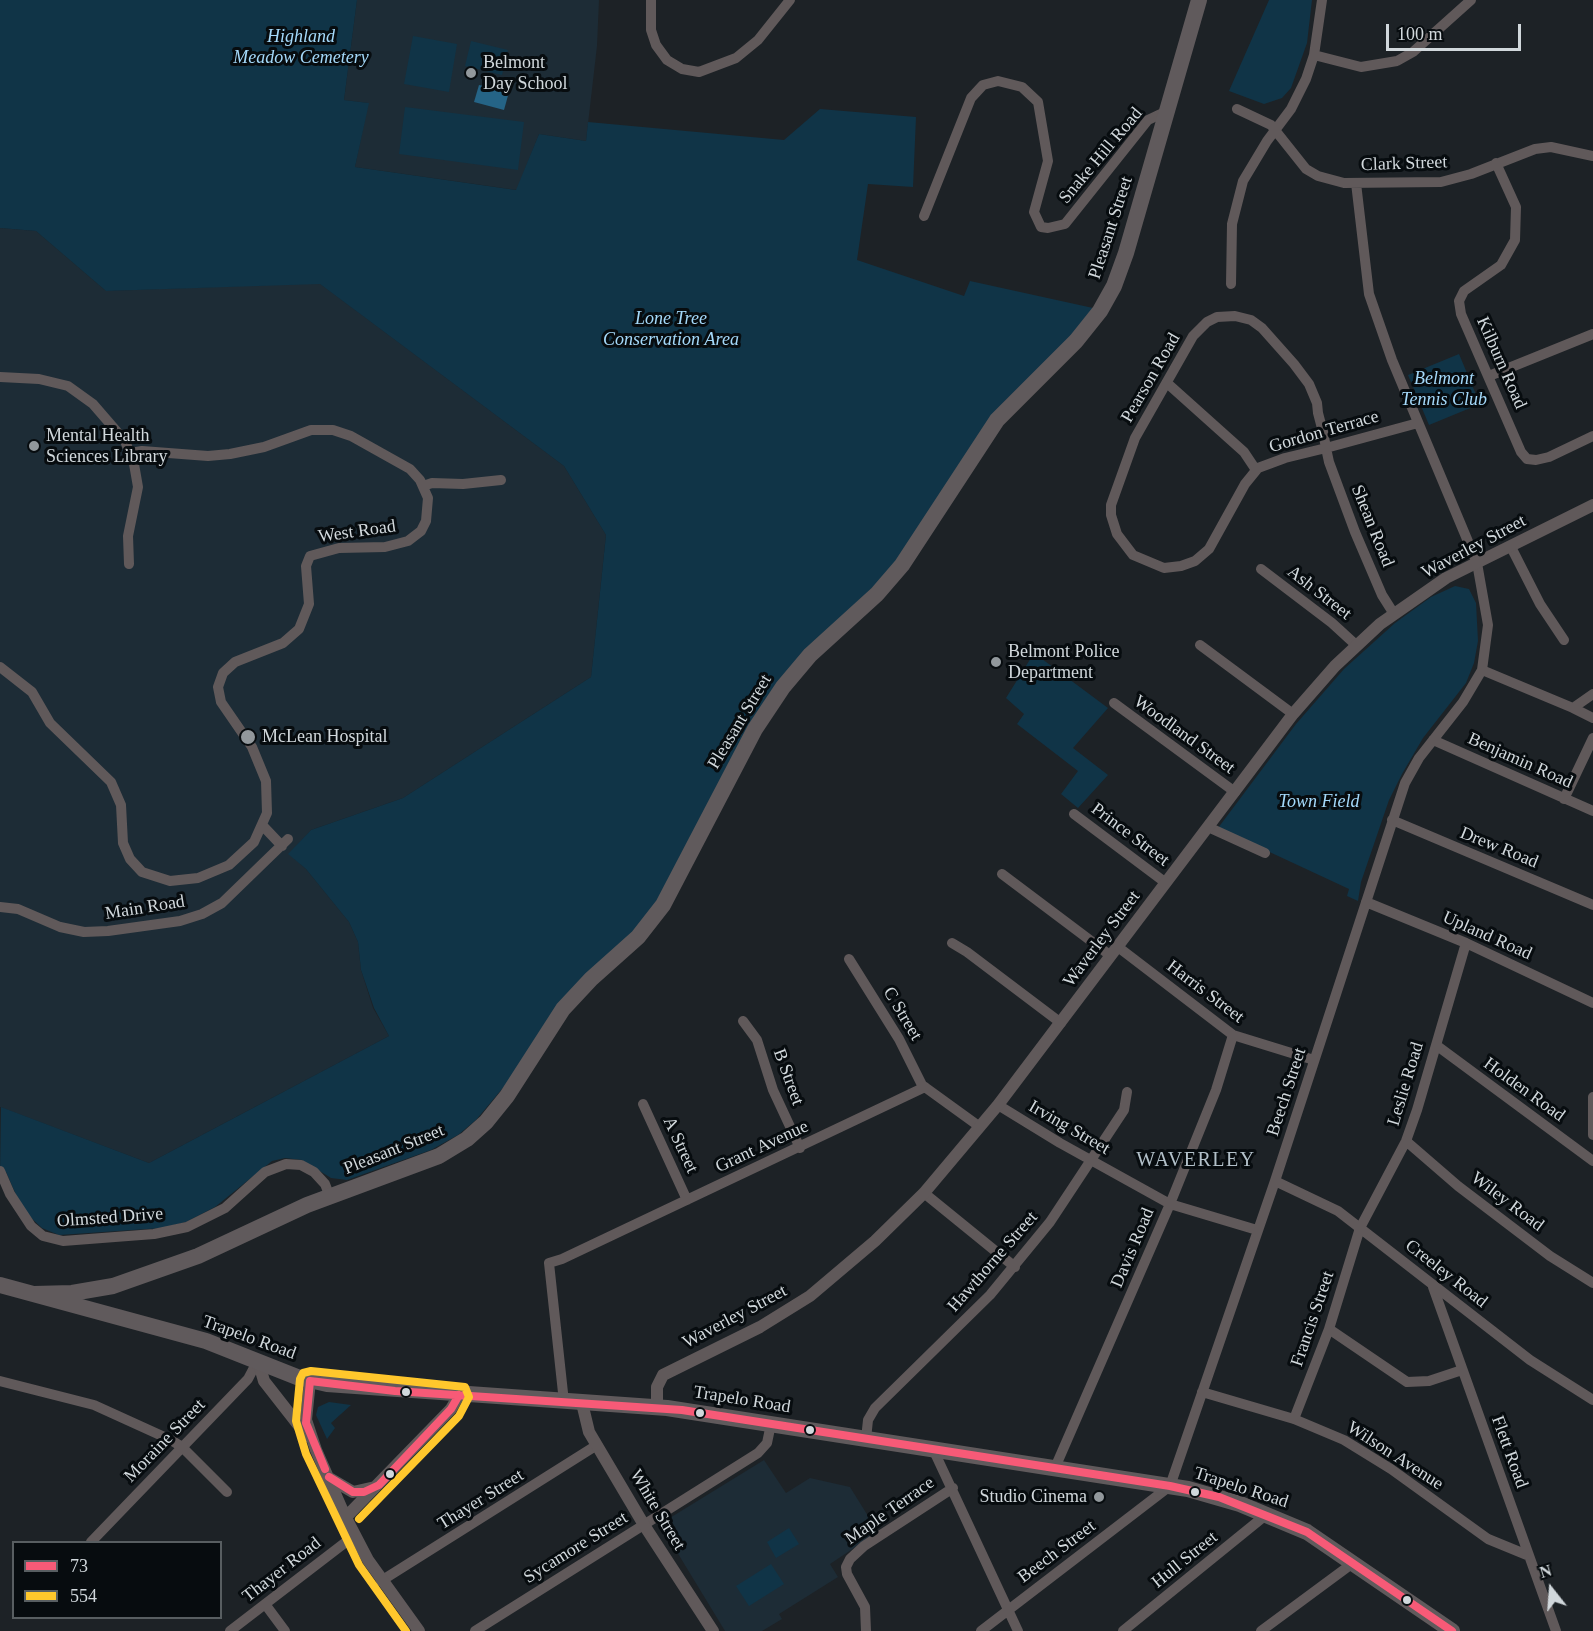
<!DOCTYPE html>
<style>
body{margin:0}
#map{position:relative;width:1593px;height:1631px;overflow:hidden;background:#1d2226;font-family:"Times New Roman",serif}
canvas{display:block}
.legend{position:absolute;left:12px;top:1541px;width:210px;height:78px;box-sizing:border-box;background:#070c0f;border:2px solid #585e61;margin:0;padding:8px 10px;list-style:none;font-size:18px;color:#d1d8dc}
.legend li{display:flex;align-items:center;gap:12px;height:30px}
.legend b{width:30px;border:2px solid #585e61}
.north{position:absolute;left:1521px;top:1559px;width:60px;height:60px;-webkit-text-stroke:4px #070c0f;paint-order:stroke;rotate:343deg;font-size:16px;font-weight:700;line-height:24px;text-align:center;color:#d1d8dc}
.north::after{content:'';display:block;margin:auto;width:21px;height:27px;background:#d1d8dc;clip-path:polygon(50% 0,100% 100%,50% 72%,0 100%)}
.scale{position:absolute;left:1386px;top:24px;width:135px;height:27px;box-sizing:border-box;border:3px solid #d1d8dc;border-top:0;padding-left:8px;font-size:18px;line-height:21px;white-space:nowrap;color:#d1d8dc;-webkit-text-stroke:4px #070c0f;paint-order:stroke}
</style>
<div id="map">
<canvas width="1593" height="1631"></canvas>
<ul class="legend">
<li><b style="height:8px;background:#f75a77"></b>73</li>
<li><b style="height:8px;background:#ffc72c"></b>554</li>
</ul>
<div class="north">N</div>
<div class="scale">100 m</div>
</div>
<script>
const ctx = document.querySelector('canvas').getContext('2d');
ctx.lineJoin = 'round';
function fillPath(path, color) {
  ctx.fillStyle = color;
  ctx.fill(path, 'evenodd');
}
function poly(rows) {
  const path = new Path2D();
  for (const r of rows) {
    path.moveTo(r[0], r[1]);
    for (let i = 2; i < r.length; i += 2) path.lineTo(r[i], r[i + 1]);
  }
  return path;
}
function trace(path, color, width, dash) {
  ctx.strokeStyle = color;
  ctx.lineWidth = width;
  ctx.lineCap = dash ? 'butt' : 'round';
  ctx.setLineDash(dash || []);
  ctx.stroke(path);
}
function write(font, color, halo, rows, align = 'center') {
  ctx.font = font + ' "Times New Roman",serif';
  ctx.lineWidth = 6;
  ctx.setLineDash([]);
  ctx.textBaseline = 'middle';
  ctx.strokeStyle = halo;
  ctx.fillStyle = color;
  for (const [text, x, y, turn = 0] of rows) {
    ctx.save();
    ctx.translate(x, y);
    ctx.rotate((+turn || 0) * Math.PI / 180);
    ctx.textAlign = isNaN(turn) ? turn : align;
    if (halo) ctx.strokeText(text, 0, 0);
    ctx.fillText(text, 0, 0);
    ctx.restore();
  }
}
const built = poly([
 [357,0,599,0,597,46,586,141,539,134,517,190,355,167,368,103,344,100],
 [0,228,36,231,106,291,319,283,564,466,606,535,591,677,403,798,311,830,289,854,306,869,349,922,358,942,361,970,373,1008,389,1036,149,1163,0,1107],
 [764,1460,786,1493,810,1478,850,1487,878,1532,830,1564,838,1577,779,1614,782,1619,762,1631,725,1631,660,1524]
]);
const green = poly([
 [0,0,357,0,344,100,369,103,355,167,516,190,539,134,586,141,588,122,784,140,820,109,916,117,913,187,868,184,857,260,964,296,970,281,1093,308,1064,345,1004,402,892,569,813,644,652,910,476,1120,458,1135,431,1150,347,1180,331,1178,302,1160,285,1158,272,1161,215,1207,186,1222,162,1228,59,1235,42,1228,28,1215,17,1197,6,1172,0,1174,1,1107,149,1163,389,1036,374,1008,361,970,358,942,349,922,306,869,288,854,311,830,403,798,591,677,606,535,564,466,320,284,106,291,36,231,0,228],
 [1269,0,1312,0,1307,43,1291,88,1282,98,1264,104,1229,91],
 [413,36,457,44,449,92,404,84],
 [471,41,508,50,502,75,465,66],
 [405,107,524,122,518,170,399,154],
 [1459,354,1480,404,1429,425,1408,375],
 [1455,586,1469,589,1476,603,1478,641,1474,663,1466,683,1423,738,1402,774,1389,800,1361,882,1358,901,1347,896,1349,889,1218,828,1296,724,1344,669,1395,623,1431,597],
 [1034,653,1108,708,1073,748,1108,775,1078,808,1061,794,1078,771,1017,724,1024,714,1006,698],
 [329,1402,351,1405,331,1423,335,1428,327,1439,316,1415,318,1407],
 [789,1528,799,1544,776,1558,767,1542],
 [771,1564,784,1584,749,1606,736,1586]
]);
const water = poly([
 [479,85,509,92,504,110,474,102]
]);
const minor = poly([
 [651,0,651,30,656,45,667,60,682,69,699,72,736,58,758,40,790,0],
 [1314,55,1361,67,1397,61,1413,52,1471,0],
 [1237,109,1271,125,1306,169,1318,176,1344,183,1441,182,1471,174,1535,149,1551,147,1593,156],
 [1496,163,1516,207,1515,240,1501,265,1464,291,1459,301,1461,314,1521,452,1527,459,1536,460,1549,457,1593,436],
 [924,216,971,98,983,85,998,81,1022,87,1038,102,1048,161,1034,212,1041,227,1048,228,1065,224,1148,120,1167,111],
 [1231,284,1232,224,1243,181,1267,141,1291,109,1306,79,1314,55,1322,0],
 [1489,376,1593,334],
 [0,377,39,379,68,386,93,404,125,441,134,464,138,487,128,536,129,564],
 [1167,383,1244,452,1256,470],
 [423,486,432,483,463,484,501,480],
 [1511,547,1540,604,1564,640],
 [1261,569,1332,623,1356,645],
 [1394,614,1382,595,1355,532,1329,462,1326,448,1323,432,1318,413,1317,403,1309,384,1294,364,1262,328,1251,320,1235,316,1217,317,1207,322,1193,336,1135,438,1111,505,1111,515,1117,534,1133,555,1164,568,1181,566,1195,561,1209,549,1245,484,1258,468,1285,458,1326,448,1418,423],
 [1200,645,1293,714],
 [0,667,32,692,50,723,111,782,121,805,123,843,130,859,142,872,170,881,198,878,229,865,254,842,267,813,266,781,252,747,221,702,218,687,223,673,235,662,283,643,299,629,309,604,306,566,310,556,339,548,385,547,408,541,421,531,426,521,428,498,420,480,410,469,351,436,333,430,311,430,264,447,230,454,208,456,142,451,131,453],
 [1482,670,1573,708,1593,694],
 [1114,703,1235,792],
 [1573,708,1593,718],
 [1433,740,1593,811],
 [1564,799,1593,738],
 [1074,814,1166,883],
 [1392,820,1593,905],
 [263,826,282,846],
 [1208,827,1265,853],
 [1002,874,1111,956],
 [1366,902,1466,943,1593,1003],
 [0,907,18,909,60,927,84,932,108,931,180,921,202,914,222,903,288,839],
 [952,943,967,952,1061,1023],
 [1118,947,1233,1035,1314,1060],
 [849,959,899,1039,922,1085,980,1127],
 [743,1021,757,1040,773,1090,800,1148],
 [1436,1045,1593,1161],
 [1593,1097,1593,1135],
 [643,1104,687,1200],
 [998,1105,1060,1143,1170,1204,1257,1230],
 [1406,1141,1458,1186,1550,1256,1593,1283],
 [0,1171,10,1194,31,1226,43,1236,63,1241,154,1234,187,1227,225,1208,265,1172,286,1164,301,1165,314,1172,325,1184,330,1197],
 [1275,1181,1338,1211,1530,1360,1593,1400],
 [924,1193,1015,1267],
 [1433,1287,1556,1631],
 [1329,1329,1407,1382,1429,1381,1462,1370],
 [0,1381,94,1405,171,1440,182,1447,227,1492],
 [1202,1392,1294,1419,1344,1440,1391,1469,1488,1539,1527,1555],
 [564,1402,549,1263,562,1259,925,1087],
 [1294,1419,1329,1329,1360,1228,1406,1141,1417,1110,1466,943],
 [866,1439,868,1420,875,1408,990,1295,1050,1222,1124,1110,1127,1092],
 [933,1449,1018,1631],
 [1054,1470,1170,1204,1216,1090,1233,1035],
 [91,1542,248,1379,258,1360],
 [381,1581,597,1445],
 [265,1604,285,1631],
 [230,1631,355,1535],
 [475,1631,758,1453,767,1443,771,1424],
 [866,1631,865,1607,847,1574,846,1567,850,1559,864,1546,953,1488],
 [981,1631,1170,1486,1275,1181,1405,783,1419,758,1463,702,1482,670,1488,625,1477,563,1392,360,1369,294,1356,183],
 [1123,1631,1267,1514],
 [1261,1631,1353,1563]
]);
const tertiary = poly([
 [258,1360,264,1381,307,1436],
 [310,1381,306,1420,316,1450,344,1514,368,1560,419,1631],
 [582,1403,589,1432,644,1525,713,1631],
 [657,1407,657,1387,663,1375,760,1327,810,1296,875,1241,924,1193,998,1105,1293,714,1335,666,1380,624,1446,578,1593,505],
 [329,1478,353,1492,375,1487],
 [346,1517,451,1409,459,1395]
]);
const primary = poly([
 [0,1285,206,1341,297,1377,327,1384,667,1408,1188,1489,1240,1504,1307,1532,1452,1631],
 [34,1294,72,1293,113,1286,198,1256,307,1205,439,1156,467,1139,486,1122,507,1096,563,1009,591,979,638,937,663,905,755,729,783,687,810,655,877,594,902,565,997,420,1076,341,1100,311,1114,286,1126,253,1199,0]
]);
const bus1 = poly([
 [325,1469,306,1423,310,1381,395,1391,682,1410,1170,1486,1219,1497,1307,1532,1452,1631],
 [329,1477,353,1492,364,1492,379,1485,451,1409,459,1395]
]);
const bus2 = poly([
 [359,1519,459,1416,469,1397,465,1387,311,1371,303,1373,300,1379,296,1421,306,1454,359,1565,406,1631]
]);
const markers = [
 [471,73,6,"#92989c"],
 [34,446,6,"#92989c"],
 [996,662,6,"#92989c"],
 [248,737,8,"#92989c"],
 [406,1392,5,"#d1d8dc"],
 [700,1413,5,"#d1d8dc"],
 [810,1430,5,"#d1d8dc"],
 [390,1474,5,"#d1d8dc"],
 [1195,1492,5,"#d1d8dc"],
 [1099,1497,6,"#92989c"],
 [1407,1600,5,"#d1d8dc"]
];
const parkNames = [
 ["Highland",301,37],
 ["Meadow Cemetery",301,58],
 ["Lone Tree",671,319],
 ["Conservation Area",671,340],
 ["Belmont",1444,379],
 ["Tennis Club",1444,400],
 ["Town Field",1319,802]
];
const poiNames = [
 ["Belmont",483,63],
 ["Day School",483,84],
 ["Mental Health",46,436],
 ["Sciences Library",46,457],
 ["Belmont Police",1008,652],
 ["Department",1008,673],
 ["McLean Hospital",262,737],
 ["Studio Cinema",1087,1497,"right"]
];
const streetNames = [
 ["Snake Hill Road",1101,156,-50],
 ["Clark Street",1404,164,-2],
 ["Pleasant Street",1111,228,-72],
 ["Kilburn Road",1501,363,66],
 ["Pearson Road",1151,378,-60],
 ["Gordon Terrace",1324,432,-16],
 ["Shean Road",1372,526,68],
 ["West Road",357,532,-8],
 ["Waverley Street",1474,547,-28],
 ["Ash Street",1319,593,38],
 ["Pleasant Street",740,722,-59],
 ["Woodland Street",1184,735,36],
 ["Benjamin Road",1520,761,24],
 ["Prince Street",1130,835,37],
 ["Drew Road",1499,848,22],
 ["Main Road",145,908,-9],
 ["Upland Road",1487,936,24],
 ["Waverley Street",1102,939,-53],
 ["Harris Street",1205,992,37],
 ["C Street",902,1014,59],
 ["B Street",788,1077,70],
 ["Leslie Road",1406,1084,-73],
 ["Holden Road",1524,1090,36],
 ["Beech Street",1287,1092,-72],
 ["Irving Street",1069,1128,30],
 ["A Street",680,1145,65],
 ["Grant Avenue",762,1147,-25],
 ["Pleasant Street",394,1150,-22],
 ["Wiley Road",1507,1202,37],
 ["Olmsted Drive",110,1218,-4],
 ["Davis Road",1133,1248,-67],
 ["Hawthorne Street",993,1262,-49],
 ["Creeley Road",1446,1274,38],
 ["Waverley Street",735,1317,-28],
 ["Francis Street",1313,1319,-71],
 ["Trapelo Road",249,1338,20],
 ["Trapelo Road",742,1400,9],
 ["Moraine Street",165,1441,-46],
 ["Flett Road",1509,1452,70],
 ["Wilson Avenue",1395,1456,33],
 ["Trapelo Road",1241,1488,18],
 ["Thayer Street",481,1500,-32],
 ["White Street",657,1510,59],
 ["Maple Terrace",890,1511,-35],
 ["Sycamore Street",576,1548,-32],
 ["Beech Street",1057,1552,-37],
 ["Hull Street",1185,1560,-39],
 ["Thayer Road",282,1570,-38]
];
const neighbourhoodNames = [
 ["WAVERLEY",1196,1161]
];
fillPath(built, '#1d2c36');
fillPath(green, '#103447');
fillPath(water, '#256486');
trace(minor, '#60595a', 10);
trace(tertiary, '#60595a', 12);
trace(primary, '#605a5c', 16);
trace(bus1, '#f75a77', 8);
trace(bus2, '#ffc72c', 8);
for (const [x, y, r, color] of markers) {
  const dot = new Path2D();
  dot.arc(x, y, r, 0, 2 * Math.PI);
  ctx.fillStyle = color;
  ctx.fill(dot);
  trace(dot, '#070c0f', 2);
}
write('italic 18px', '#a4d9fa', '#070c0f', parkNames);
write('18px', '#d1d8dc', '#070c0f', poiNames, 'left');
write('18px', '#d1d8dc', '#070c0f', streetNames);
ctx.letterSpacing = '1.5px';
write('20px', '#b2c0c9', '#070c0f', neighbourhoodNames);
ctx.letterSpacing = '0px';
</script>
